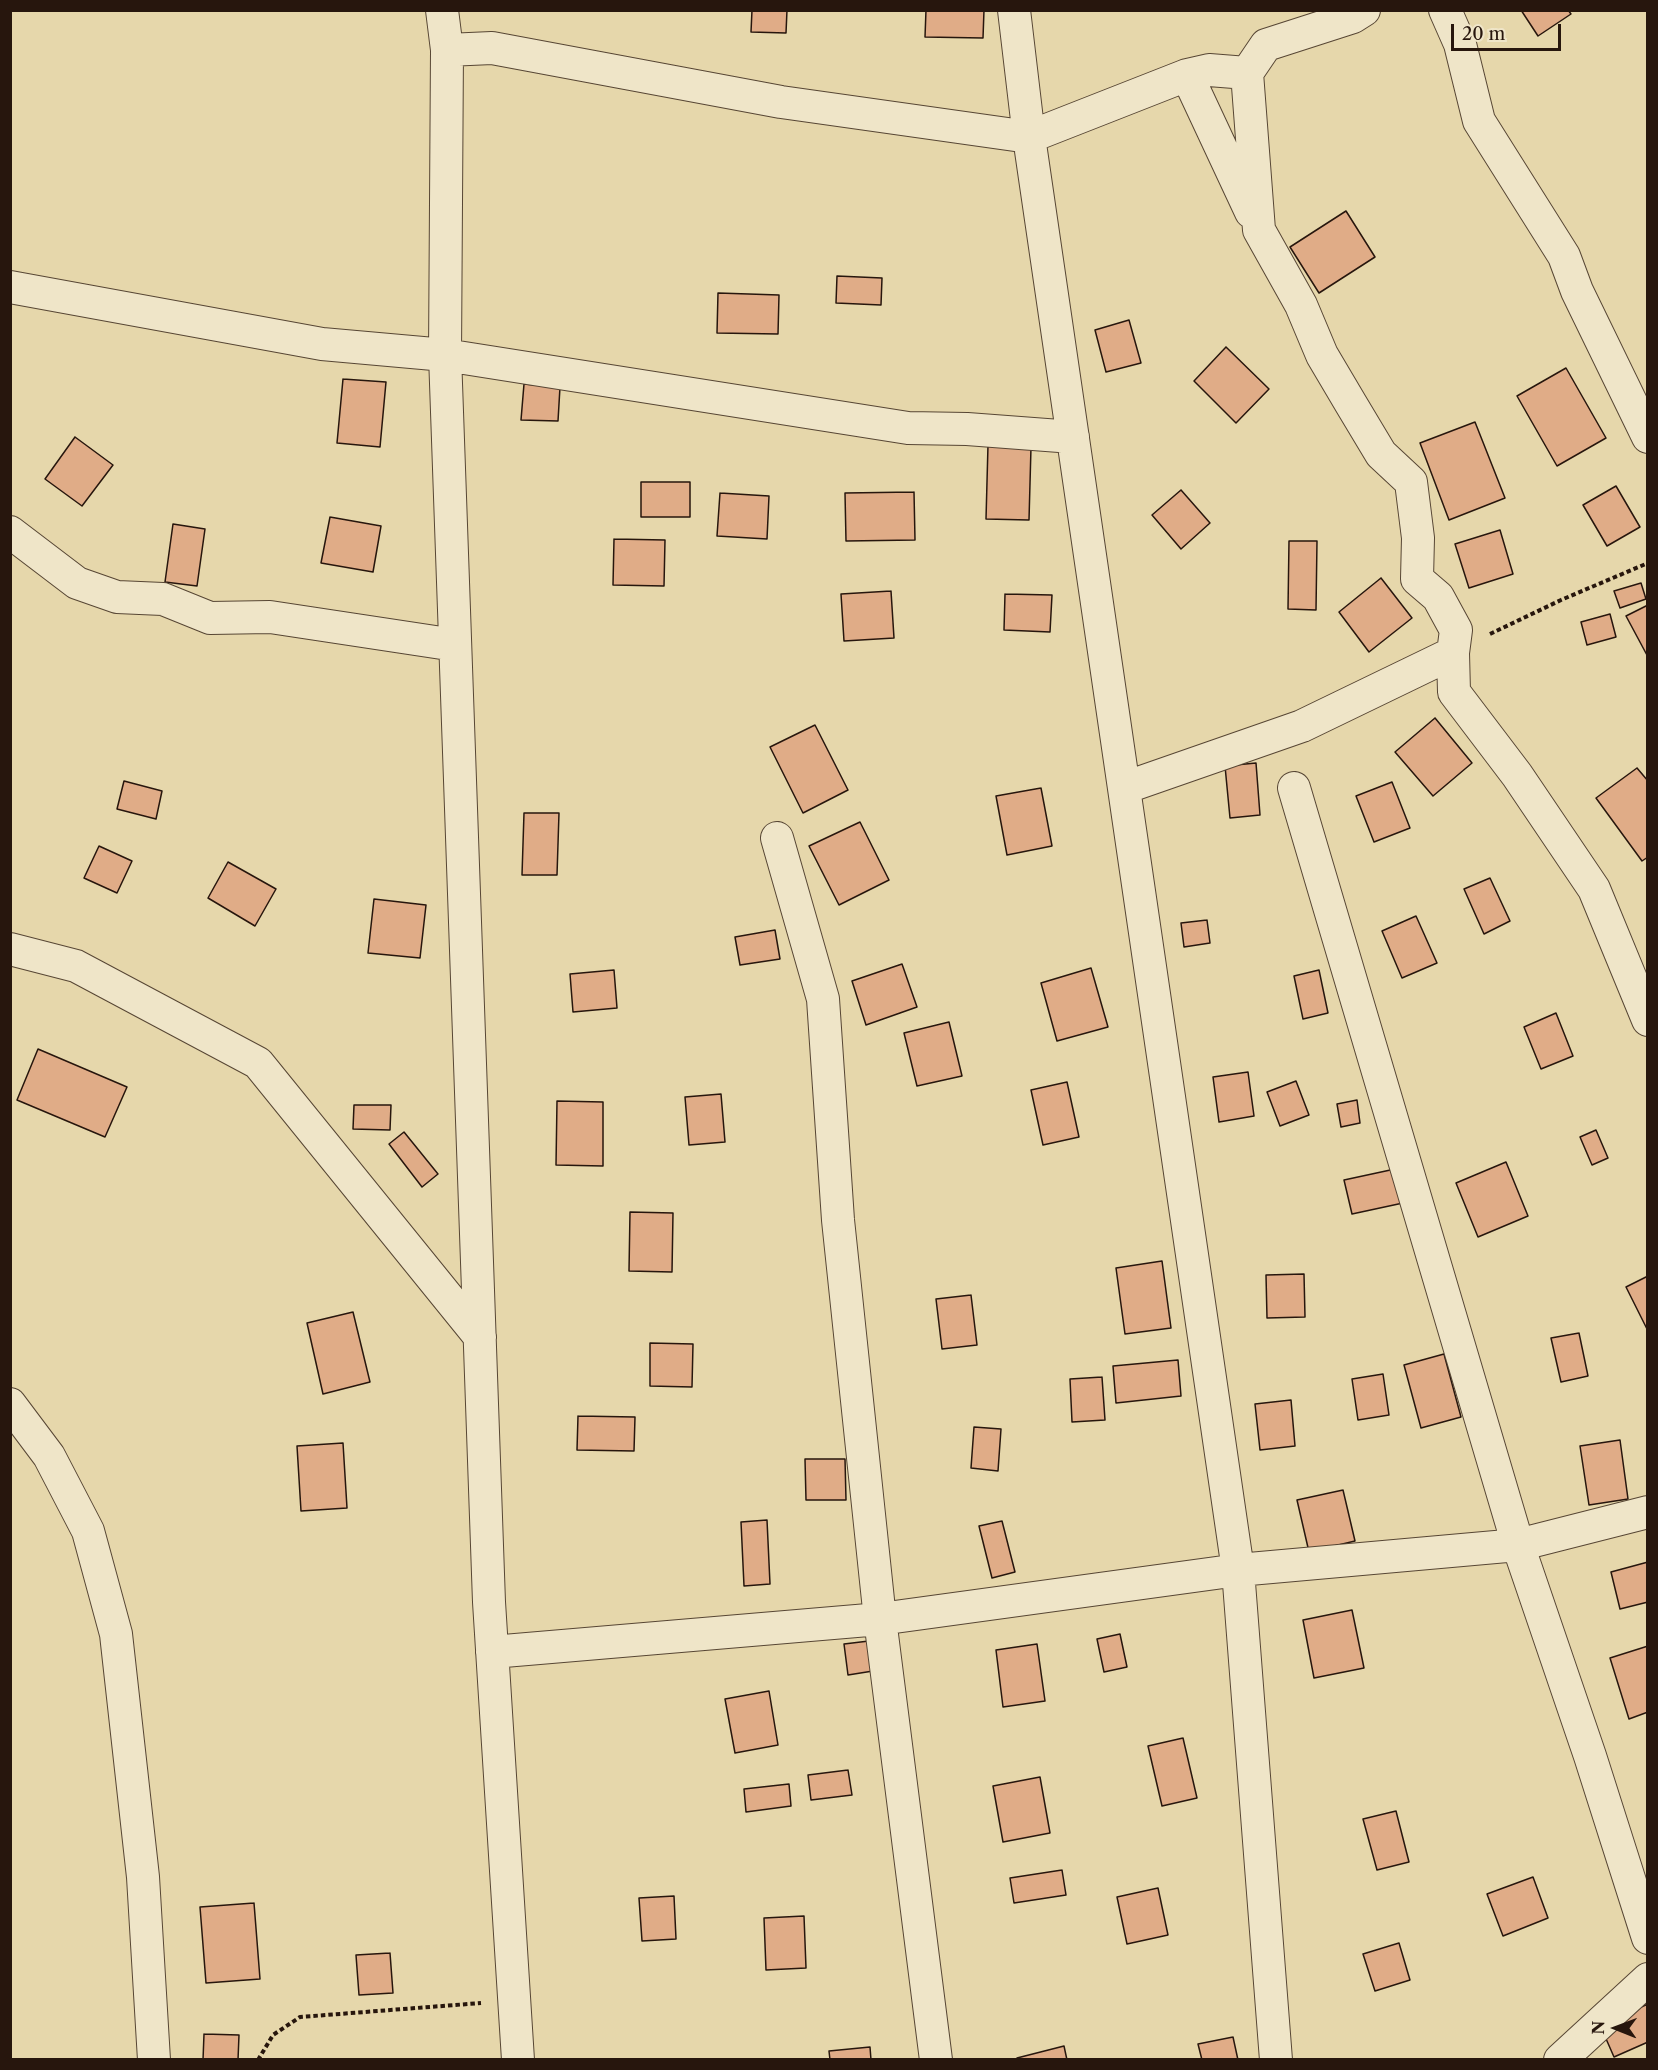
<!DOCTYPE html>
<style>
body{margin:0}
#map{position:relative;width:1658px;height:2070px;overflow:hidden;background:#e6d7ab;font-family:"Libre Caslon Text",serif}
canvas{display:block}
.frame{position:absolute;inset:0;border:12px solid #27160d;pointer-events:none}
.north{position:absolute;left:1586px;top:1998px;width:60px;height:60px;-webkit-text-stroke:4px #efe5c8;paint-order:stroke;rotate:271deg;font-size:16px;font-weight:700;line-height:24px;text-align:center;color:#27160d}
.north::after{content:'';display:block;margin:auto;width:21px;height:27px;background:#27160d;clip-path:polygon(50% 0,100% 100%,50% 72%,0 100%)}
.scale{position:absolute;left:1451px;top:24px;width:110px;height:27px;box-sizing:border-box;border:3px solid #27160d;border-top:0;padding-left:8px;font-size:18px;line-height:21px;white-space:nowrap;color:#27160d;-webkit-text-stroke:4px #efe5c8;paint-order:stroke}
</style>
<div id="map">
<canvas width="1658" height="2070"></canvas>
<div class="frame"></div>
<div class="north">N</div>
<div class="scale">20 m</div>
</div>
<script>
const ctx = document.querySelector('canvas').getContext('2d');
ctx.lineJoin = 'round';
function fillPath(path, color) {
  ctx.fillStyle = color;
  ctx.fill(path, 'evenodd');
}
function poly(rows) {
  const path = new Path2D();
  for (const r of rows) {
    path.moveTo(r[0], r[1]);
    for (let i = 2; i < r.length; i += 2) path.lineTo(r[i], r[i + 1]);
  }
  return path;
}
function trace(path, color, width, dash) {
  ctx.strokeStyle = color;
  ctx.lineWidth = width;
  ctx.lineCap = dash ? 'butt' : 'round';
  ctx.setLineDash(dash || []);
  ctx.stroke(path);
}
const building = poly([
 [752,10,787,10,786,33,751,32,752,10],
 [926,10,984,10,983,38,925,37,926,10],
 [1521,10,1568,10,1571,14,1538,36,1521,10],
 [1346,211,1375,257,1319,293,1290,247,1346,211],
 [837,276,882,278,881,305,836,303,837,276],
 [718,293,779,295,778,334,717,333,718,293],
 [1129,320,1141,363,1106,372,1095,330,1129,320],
 [1226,347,1269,389,1236,423,1194,381,1226,347],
 [1566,368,1606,438,1557,466,1517,396,1566,368],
 [343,379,386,382,380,447,337,443,343,379],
 [524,384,560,387,558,421,521,420,524,384],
 [1475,422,1505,498,1449,520,1420,443,1475,422],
 [75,437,113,465,82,506,45,479,75,437],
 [988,445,1031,447,1029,520,986,519,988,445],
 [641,482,690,482,690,517,641,517,641,482],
 [1616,486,1640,527,1607,546,1583,505,1616,486],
 [1181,490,1210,523,1181,549,1152,515,1181,490],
 [914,492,915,540,846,541,845,493,914,492],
 [720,493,769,496,767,539,717,536,720,493],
 [330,517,381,526,373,572,321,563,330,517],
 [173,524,205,529,197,586,165,582,173,524],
 [1500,530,1513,574,1469,588,1455,544,1500,530],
 [614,539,665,540,664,586,613,585,614,539],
 [1289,541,1317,541,1316,610,1288,609,1289,541],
 [1381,578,1412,618,1369,652,1339,612,1381,578],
 [1641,583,1646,599,1620,608,1614,591,1641,583],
 [891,591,894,638,844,641,841,594,891,591],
 [1005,594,1052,595,1050,632,1004,630,1005,594],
 [1648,605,1648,657,1626,616,1648,605],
 [1610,614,1616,637,1587,645,1581,622,1610,614],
 [1435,718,1472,763,1433,796,1395,752,1435,718],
 [815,725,848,790,803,813,770,747,815,725],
 [1256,763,1260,815,1230,818,1225,766,1256,763],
 [1637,768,1648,781,1648,857,1642,861,1596,798,1637,768],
 [124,781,162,791,156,819,117,809,124,781],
 [1392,782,1410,828,1374,842,1356,796,1392,782],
 [1041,788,1052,846,1007,855,996,796,1041,788],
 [524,813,559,813,557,875,522,875,524,813],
 [860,822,889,880,839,905,809,846,860,822],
 [99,846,132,861,117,893,84,878,99,846],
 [228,862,276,889,255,926,208,898,228,862],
 [1490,878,1510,921,1484,934,1464,889,1490,878],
 [374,899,426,905,420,958,368,953,374,899],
 [1416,916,1437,963,1402,978,1382,931,1416,916],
 [1207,920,1210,943,1184,947,1181,923,1207,920],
 [775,930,780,959,740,965,735,937,775,930],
 [902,964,917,1007,866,1025,852,981,902,964],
 [1091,968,1108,1027,1057,1041,1041,983,1091,968],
 [614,970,617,1008,573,1012,570,974,614,970],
 [1319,970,1328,1013,1303,1019,1294,976,1319,970],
 [1556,1013,1573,1056,1541,1069,1524,1027,1556,1013],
 [949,1022,962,1076,917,1086,904,1033,949,1022],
 [38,1049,127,1087,105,1137,17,1100,38,1049],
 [1248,1072,1254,1116,1219,1122,1213,1077,1248,1072],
 [1296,1081,1309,1115,1280,1126,1267,1092,1296,1081],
 [1067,1082,1079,1137,1043,1145,1031,1090,1067,1082],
 [721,1094,725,1142,689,1145,685,1097,721,1094],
 [1357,1100,1360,1123,1341,1127,1337,1104,1357,1100],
 [557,1101,603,1102,603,1166,556,1165,557,1101],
 [354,1105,391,1105,390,1130,353,1129,354,1105],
 [1596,1130,1608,1158,1592,1165,1580,1137,1596,1130],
 [404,1132,438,1174,422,1187,389,1144,404,1132],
 [1506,1162,1528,1216,1478,1237,1456,1183,1506,1162],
 [1395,1169,1403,1203,1352,1214,1344,1180,1395,1169],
 [630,1212,673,1213,672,1272,629,1271,630,1212],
 [1162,1261,1171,1328,1125,1334,1116,1268,1162,1261],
 [1304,1274,1305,1317,1267,1318,1266,1275,1304,1274],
 [1648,1276,1648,1331,1626,1287,1648,1276],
 [971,1295,977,1345,942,1349,936,1299,971,1295],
 [353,1312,370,1382,323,1394,307,1323,353,1312],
 [1579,1333,1588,1376,1561,1382,1551,1338,1579,1333],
 [650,1343,693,1344,692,1387,650,1386,650,1343],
 [1444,1354,1461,1417,1421,1428,1404,1365,1444,1354],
 [1178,1360,1181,1396,1116,1403,1113,1366,1178,1360],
 [1383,1374,1389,1415,1358,1420,1352,1379,1383,1374],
 [1102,1377,1105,1420,1072,1422,1070,1379,1102,1377],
 [1291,1400,1295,1446,1260,1450,1255,1404,1291,1400],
 [578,1416,635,1417,634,1451,577,1450,578,1416],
 [974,1427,1001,1429,998,1471,971,1468,974,1427],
 [1620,1440,1628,1499,1589,1505,1580,1446,1620,1440],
 [343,1443,347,1508,301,1511,297,1446,343,1443],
 [805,1459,845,1459,846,1500,806,1500,805,1459],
 [1343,1490,1355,1541,1309,1552,1297,1500,1343,1490],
 [767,1520,770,1584,744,1586,741,1522,767,1520],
 [1002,1521,1015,1572,992,1578,979,1526,1002,1521],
 [1648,1562,1648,1602,1620,1609,1611,1572,1648,1562],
 [1352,1610,1364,1668,1314,1678,1303,1620,1352,1610],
 [1120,1634,1127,1667,1104,1672,1097,1639,1120,1634],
 [869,1641,873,1671,848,1675,844,1644,869,1641],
 [1037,1644,1045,1701,1003,1707,996,1650,1037,1644],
 [1648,1646,1648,1712,1629,1719,1610,1658,1648,1646],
 [769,1691,778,1745,735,1753,725,1699,769,1691],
 [1183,1738,1197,1798,1162,1806,1148,1746,1183,1738],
 [848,1770,852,1795,811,1800,808,1775,848,1770],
 [1040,1777,1050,1833,1003,1842,993,1786,1040,1777],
 [789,1784,791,1806,746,1812,744,1789,789,1784],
 [1396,1811,1409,1862,1377,1870,1363,1819,1396,1811],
 [1062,1870,1066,1895,1014,1903,1010,1878,1062,1870],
 [1533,1877,1548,1918,1503,1936,1487,1894,1533,1877],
 [1158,1888,1168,1935,1127,1944,1117,1897,1158,1888],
 [674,1896,676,1939,642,1941,639,1898,674,1896],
 [254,1903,260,1979,206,1983,200,1907,254,1903],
 [804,1916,806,1968,766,1970,764,1918,804,1916],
 [1399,1943,1410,1980,1375,1991,1363,1954,1399,1943],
 [390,1953,393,1993,359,1995,356,1955,390,1953],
 [1648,2004,1648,2042,1614,2057,1600,2025,1648,2004],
 [204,2034,239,2035,238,2060,203,2060,204,2034],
 [1233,2037,1238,2060,1202,2060,1198,2044,1233,2037],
 [1064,2046,1067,2060,1017,2060,1017,2058,1064,2046],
 [870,2047,871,2060,830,2060,829,2051,870,2047]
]);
const path = poly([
 [1490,634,1561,600,1648,563],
 [258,2060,273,2035,300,2017,481,2003]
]);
const street = poly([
 [442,10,447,50,445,355,489,1602,518,2060],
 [1014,10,1029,137,1238,1570,1276,2060],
 [1445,10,1460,44,1479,121,1564,256,1577,291,1648,437],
 [447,50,492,48,781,102,1029,137,1187,75,1209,70,1247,73,1259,230,1301,305,1322,355,1351,404,1381,454,1411,482,1418,538,1417,579,1438,597,1456,630,1453,653,1454,692,1517,775,1594,889,1648,1020],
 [1247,73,1266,45,1353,17,1364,10],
 [1187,75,1251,212],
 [10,287,322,344,445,355,908,428,967,429,1073,437],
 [10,532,77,583,117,597,163,599,210,618,270,617,455,645],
 [1124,788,1302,726,1453,653],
 [1294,788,1518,1545,1590,1756,1648,1938],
 [777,838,823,999,838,1220,880,1619,936,2060],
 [10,949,76,966,258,1063,480,1337],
 [10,1404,49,1456,88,1531,116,1634,143,1877,154,2060],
 [492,1652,880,1619,1238,1570,1518,1545,1648,1512],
 [1560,2060,1648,1979]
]);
fillPath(building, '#e0ac87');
trace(building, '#27160d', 1.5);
trace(street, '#574634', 34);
trace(path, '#27160d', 4, [4.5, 3]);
trace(street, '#efe5c8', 32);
</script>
